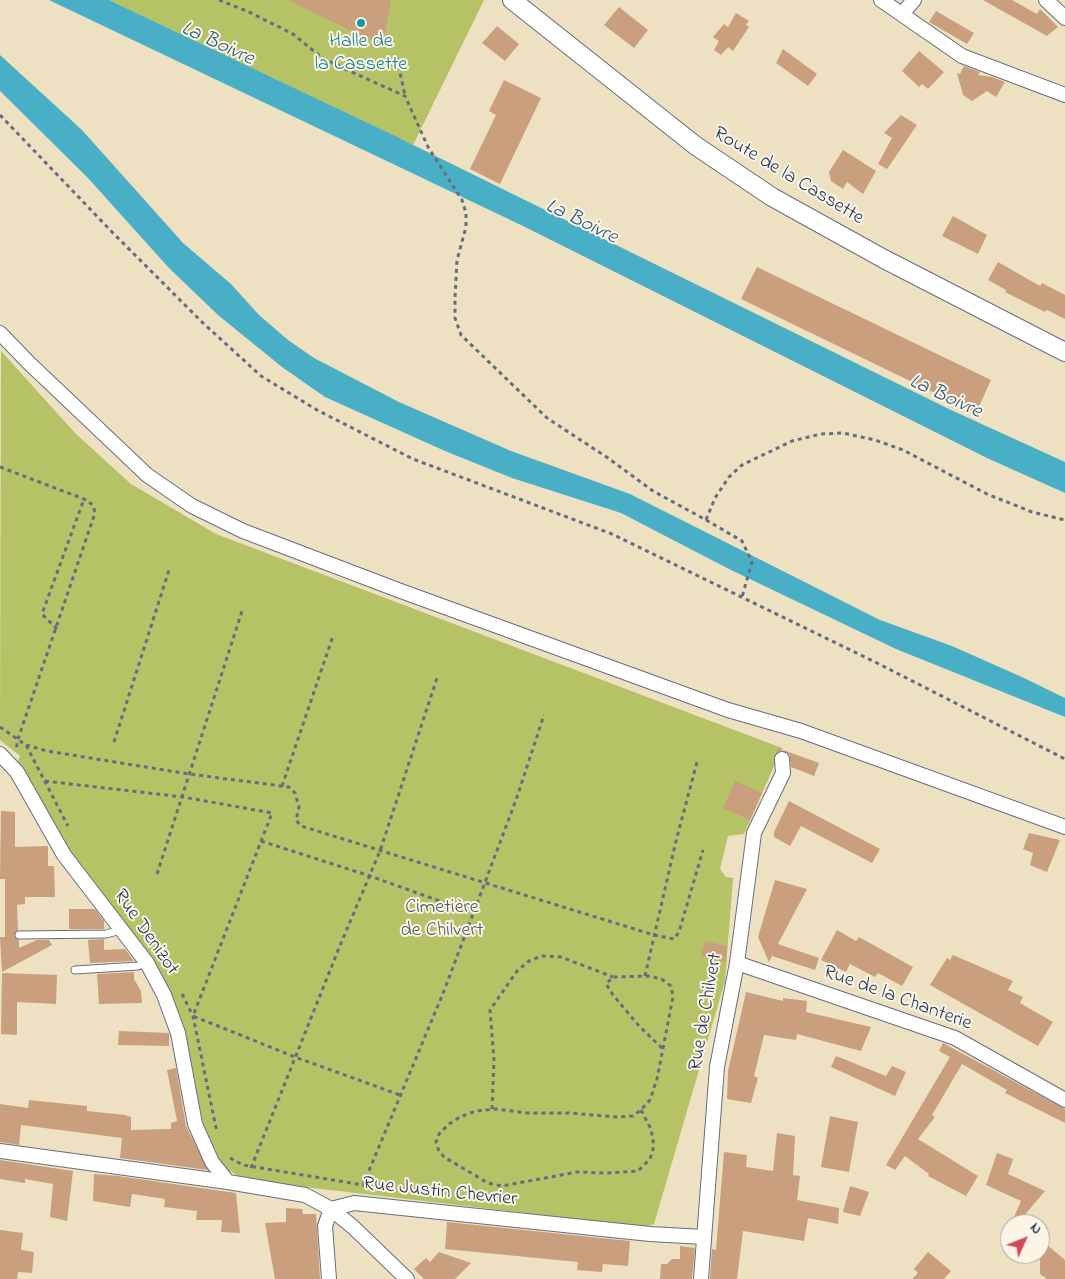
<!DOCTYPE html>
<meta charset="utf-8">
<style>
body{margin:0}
#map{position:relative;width:1065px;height:1279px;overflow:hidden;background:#eee1c1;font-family:"Indie Flower",sans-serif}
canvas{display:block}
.north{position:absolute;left:1000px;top:1214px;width:50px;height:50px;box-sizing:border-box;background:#fcf5e5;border:1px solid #a2a6af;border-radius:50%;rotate:46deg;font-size:14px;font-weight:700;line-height:20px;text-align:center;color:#1b2f5e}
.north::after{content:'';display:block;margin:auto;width:18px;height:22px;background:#d1495b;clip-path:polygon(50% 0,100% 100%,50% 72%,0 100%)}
</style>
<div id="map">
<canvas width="1065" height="1279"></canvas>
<div class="north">N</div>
</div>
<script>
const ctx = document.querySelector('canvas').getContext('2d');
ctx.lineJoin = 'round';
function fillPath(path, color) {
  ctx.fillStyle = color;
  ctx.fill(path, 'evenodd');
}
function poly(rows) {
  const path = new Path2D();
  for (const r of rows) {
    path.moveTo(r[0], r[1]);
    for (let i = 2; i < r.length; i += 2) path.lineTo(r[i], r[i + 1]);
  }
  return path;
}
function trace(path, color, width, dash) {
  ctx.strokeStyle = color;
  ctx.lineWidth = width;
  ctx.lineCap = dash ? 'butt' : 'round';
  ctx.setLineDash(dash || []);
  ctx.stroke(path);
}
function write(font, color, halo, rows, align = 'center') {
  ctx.font = font + ' "Indie Flower",sans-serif';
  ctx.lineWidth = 4;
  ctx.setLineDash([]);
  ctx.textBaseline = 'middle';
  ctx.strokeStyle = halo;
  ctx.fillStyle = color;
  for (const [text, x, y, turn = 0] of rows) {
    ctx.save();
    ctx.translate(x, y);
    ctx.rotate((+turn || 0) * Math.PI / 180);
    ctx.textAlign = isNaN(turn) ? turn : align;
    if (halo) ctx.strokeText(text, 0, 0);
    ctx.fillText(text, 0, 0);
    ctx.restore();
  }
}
const green = poly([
 [109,0,484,0,413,145],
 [1,351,76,434,131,484,216,534,782,748,744,834,728,836,720,869,726,877,733,878,725,981,654,1224,646,1227,296,1186,242,1178,223,1167,203,1123,193,1072,180,1025,75,861,17,763,20,756,0,740]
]);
const water = poly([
 [49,0,109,0,393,135,951,410,1065,462,1065,493,987,458,523,226],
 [0,55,82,130,183,243,231,284,259,315,288,340,314,358,399,402,511,451,630,494,880,620,952,646,1024,678,1065,698,1065,717,896,649,729,569,621,513,512,478,445,451,325,397,282,367,218,315,169,268,87,177,0,91]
]);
const building = poly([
 [288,0,391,0,383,46],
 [983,0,1012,0,1037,14,1040,9,1058,27,1047,36],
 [619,7,648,30,634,48,604,25],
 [936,11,974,33,967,44,929,22],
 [736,13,749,21,746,25,749,27,733,51,728,47,721,55,714,50,719,41,713,37,724,24,728,27],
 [497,26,519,44,505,61,482,43],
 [783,49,817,74,808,86,776,63],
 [919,51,944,72,928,89,922,84,919,87,902,71],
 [964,66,980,72,978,75,992,77,1005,82,996,97,987,91,972,101,963,95,957,73,960,74],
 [504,80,541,98,500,184,470,169,496,115,489,111],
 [901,115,917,125,887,169,878,164,892,138,884,133],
 [843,150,876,171,863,194,847,182,843,189,831,181,829,172],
 [953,216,987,235,978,254,942,236],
 [998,262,1040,286,1042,283,1065,295,1065,319,1047,310,1045,312,1005,292,1006,290,988,280],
 [757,267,991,380,976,413,741,299],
 [778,748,819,763,814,776,791,767,789,754,782,750,777,752],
 [735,781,762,793,750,820,723,808],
 [789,801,880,849,872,863,801,826,790,846,774,837,774,832],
 [1,811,15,812,15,847,48,846,48,866,54,866,55,897,25,897,25,904,17,905,18,930,14,936,19,940,19,948,37,940,49,940,52,945,2,972,0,937,5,937,5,879,0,879],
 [1029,833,1060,840,1047,872,1030,865,1033,853,1023,849],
 [775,880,807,889,778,944,819,958,815,970,772,956,769,962,758,937],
 [69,909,95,909,104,921,104,929,69,929],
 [837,930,856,941,859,937,913,967,902,986,878,973,875,977,850,964,846,972,821,960],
 [104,939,104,950,125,949,134,961,90,963,88,940],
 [705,941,727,946,726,962,701,956],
 [953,955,1013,981,1008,990,1023,997,1020,1003,1053,1022,1038,1046,930,985,947,958,950,960],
 [134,972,134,979,141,991,142,1003,99,1004,97,974],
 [2,973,57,975,56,1004,17,1002,17,1035,1,1034],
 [746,992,783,1001,783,998,807,1001,806,1012,871,1027,861,1051,797,1034,796,1040,764,1035,754,1076,758,1078,751,1103,727,1099,728,1071],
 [119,1031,169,1033,169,1046,118,1045],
 [943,1043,1065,1109,1065,1123,1005,1093,1007,1090,962,1064,932,1115,935,1117,918,1139,978,1176,966,1196,928,1176,929,1174,905,1156,895,1170,886,1165,950,1057,939,1051],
 [836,1056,886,1076,892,1066,906,1072,895,1096,831,1067],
 [176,1068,186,1126,208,1170,120,1158,122,1138,21,1125,19,1145,0,1142,0,1104,28,1108,29,1100,87,1106,87,1111,125,1115,131,1117,131,1130,171,1129,171,1123,177,1121,167,1070],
 [830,1116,858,1122,849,1172,821,1167],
 [777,1133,795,1136,793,1175,800,1176,797,1200,839,1208,838,1224,808,1218,804,1241,743,1231,737,1279,710,1279,712,1249,716,1250,724,1152,747,1155,746,1167,773,1171],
 [997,1153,1013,1159,1008,1174,1045,1191,1017,1224,1011,1224,1021,1201,986,1185],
 [0,1160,73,1171,67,1221,50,1217,53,1184,25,1179,25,1183,0,1179],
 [94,1174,118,1176,236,1193,240,1233,221,1232,222,1220,196,1220,197,1211,164,1207,165,1199,132,1194,130,1207,93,1201],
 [850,1186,869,1192,860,1216,843,1212],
 [286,1208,302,1209,303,1214,316,1214,320,1279,275,1279,265,1223,286,1222],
 [447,1222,630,1241,628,1266,603,1264,602,1272,577,1270,578,1262,445,1249],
 [0,1230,23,1233,21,1250,34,1252,32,1273,18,1272,17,1279,0,1279],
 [1040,1239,1065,1260,1065,1279,1047,1279,1040,1274],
 [680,1246,695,1248,692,1279,660,1279,661,1264,667,1264,672,1259,680,1259],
 [439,1252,471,1263,455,1279,424,1279,414,1269,426,1258,430,1262],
 [928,1252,951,1271,944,1279,912,1279,918,1273,914,1269]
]);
const path = poly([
 [219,0,247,11,293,34,321,57,345,69,405,96,428,147,462,200,466,213,466,227,457,260,455,297,455,318,461,335,547,418,608,458,653,491,706,520,715,498,729,477,742,465,792,441,821,434,843,433,875,440,903,450,987,494,1032,512,1065,520],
 [397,58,405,96],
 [0,115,113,233,203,323,261,376,317,410,413,459,612,534,877,663,1065,759],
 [0,467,84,499,93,505,95,513,18,739,16,750],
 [706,520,742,541,752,562,742,597],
 [57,629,42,614,84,499],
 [0,727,26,745,68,826],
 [114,742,170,567],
 [26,745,47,751,189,774,289,787,295,793,299,807,296,820,301,826,654,935,674,939,679,932,703,850],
 [45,781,183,797,272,813,193,1016,295,1057,400,1095],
 [282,786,333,636],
 [261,841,370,876,473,913],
 [157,874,243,608],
 [645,976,676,841,697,762],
 [182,994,193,1016,217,1133],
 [492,1109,494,1060,490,1010,517,971,529,961,542,956,561,957,613,977],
 [641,1110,651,1129,654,1146,650,1159,638,1171,606,1173,577,1172,502,1186,488,1183,444,1157,439,1151,436,1142,439,1134,449,1124,460,1117,476,1111,496,1109,528,1113,569,1113,617,1117,633,1116,641,1110,650,1100,657,1079,673,997,671,986,663,980,651,976,613,977,606,984,613,995,639,1026,663,1049],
 [230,1158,243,1165,363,1185,444,991,516,800,544,715],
 [251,1168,339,948,380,851,437,678]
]);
const service = poly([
 [19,935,106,934,121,930],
 [75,970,138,966,147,963]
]);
const minor = poly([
 [881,0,962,56,1065,95],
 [1046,0,1065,18],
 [902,14,914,0],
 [0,333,29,363,147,475,192,506,243,531,398,590,728,710,801,731,1065,827],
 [0,754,17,772,64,855,147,963,164,995,178,1033,195,1124,212,1162,228,1182],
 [737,963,955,1038,1065,1100],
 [0,1151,228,1182,305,1195,331,1209,354,1203,650,1234,704,1237],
 [329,1279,325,1226,331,1209,353,1227,407,1279],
 [701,1279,717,1067,737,963,754,833,783,773,782,759]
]);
const tertiary = poly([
 [512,0,696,146,772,197,884,259,1065,352]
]);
const markers = [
 [361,23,5,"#0f9aa8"]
];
const cultureNames = [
 ["Halle de",361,43],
 ["la Cassette",361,66]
];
const streetNames = [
 ["Route de la Cassette",788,177,31],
 ["Rue Denizot",145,933,55],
 ["Rue de la Chanterie",897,999,20],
 ["Rue de Chilvert",707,1012,-80],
 ["Rue Justin Chevrier",440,1193,6]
];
const parkNames = [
 ["Cimetière",442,909],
 ["de Chilvert",442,932]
];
const waterNames = [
 ["La Boivre",217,45,25],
 ["La Boivre",581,223,26],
 ["La Boivre",945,398,25]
];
fillPath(green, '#b5c265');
fillPath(water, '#48afc7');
fillPath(building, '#ca9f7d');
trace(service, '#656d81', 9);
trace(minor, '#656d81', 16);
trace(tertiary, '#656d81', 20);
trace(path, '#656d81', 3, [4, 4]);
trace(service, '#fff', 7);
trace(minor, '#fff', 14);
trace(tertiary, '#fff', 18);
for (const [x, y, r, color] of markers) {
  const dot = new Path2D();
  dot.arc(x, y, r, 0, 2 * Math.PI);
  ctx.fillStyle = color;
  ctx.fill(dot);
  trace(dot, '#fcf5e5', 2);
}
write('20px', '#0d838f', '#fcf5e5', cultureNames);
write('20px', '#1b2f5e', '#fcf5e5', streetNames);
write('20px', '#495b60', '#fcf5e5', parkNames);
write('italic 21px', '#2b5c83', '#fcf5e5', waterNames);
</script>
